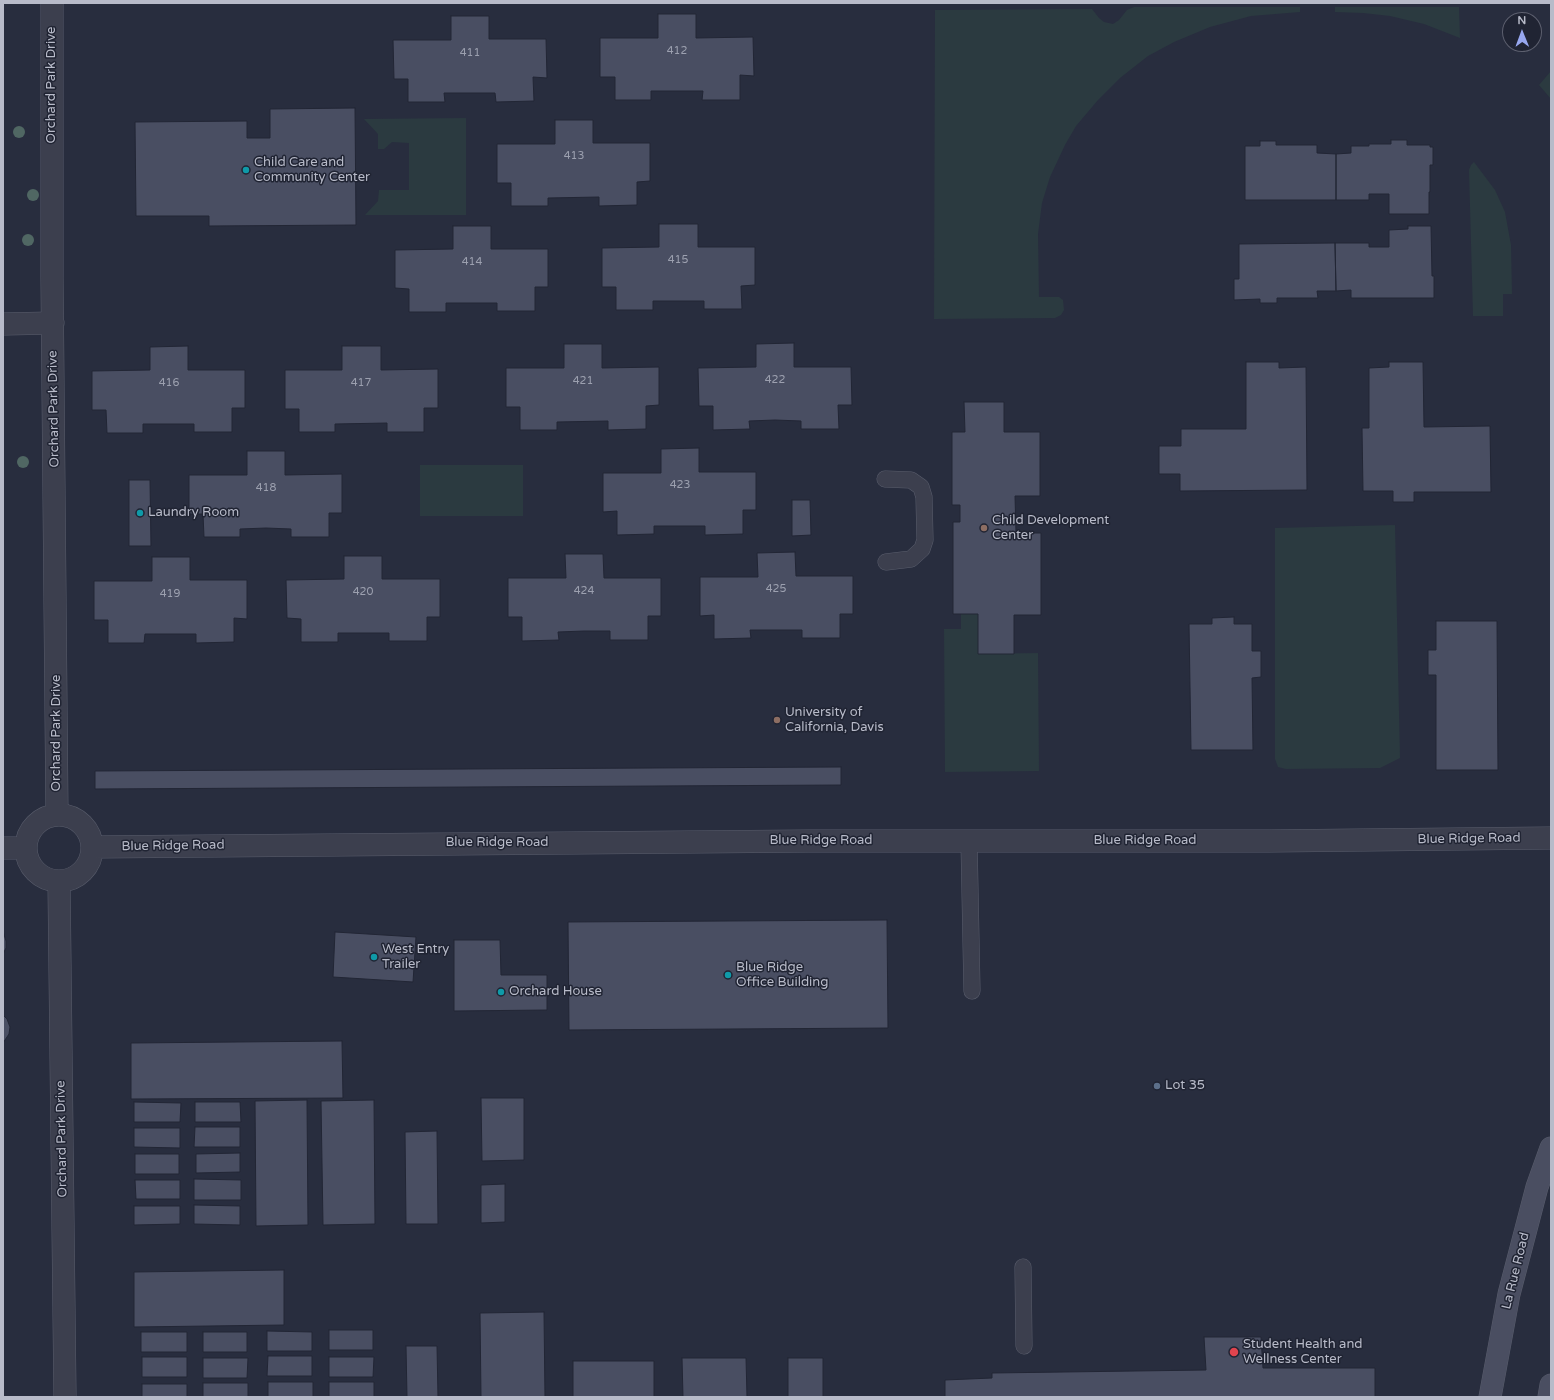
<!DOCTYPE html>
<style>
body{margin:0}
#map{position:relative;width:1554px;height:1400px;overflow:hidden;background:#282d3e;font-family:"Varela Round",sans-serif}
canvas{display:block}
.frame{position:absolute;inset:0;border:4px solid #b8bbc9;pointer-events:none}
.north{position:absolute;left:1502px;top:12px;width:40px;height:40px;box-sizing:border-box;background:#202433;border:1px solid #5d606f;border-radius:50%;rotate:359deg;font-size:11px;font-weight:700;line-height:16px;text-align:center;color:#b8bbc9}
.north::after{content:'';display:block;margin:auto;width:14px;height:18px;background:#97a7ef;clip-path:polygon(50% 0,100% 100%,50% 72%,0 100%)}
</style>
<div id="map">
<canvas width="1554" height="1400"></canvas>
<div class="frame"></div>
<div class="north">N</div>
</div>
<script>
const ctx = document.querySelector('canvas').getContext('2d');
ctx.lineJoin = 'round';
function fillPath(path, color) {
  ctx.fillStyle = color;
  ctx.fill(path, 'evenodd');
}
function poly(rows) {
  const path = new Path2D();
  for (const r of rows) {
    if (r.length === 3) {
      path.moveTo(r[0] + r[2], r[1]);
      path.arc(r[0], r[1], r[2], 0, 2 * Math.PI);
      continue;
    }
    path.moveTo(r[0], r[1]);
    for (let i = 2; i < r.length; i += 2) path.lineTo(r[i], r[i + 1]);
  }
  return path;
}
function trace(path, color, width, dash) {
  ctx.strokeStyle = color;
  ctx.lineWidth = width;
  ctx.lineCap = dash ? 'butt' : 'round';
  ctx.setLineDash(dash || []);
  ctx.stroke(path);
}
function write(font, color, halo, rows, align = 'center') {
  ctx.font = font + ' "Varela Round",sans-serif';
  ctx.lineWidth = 3;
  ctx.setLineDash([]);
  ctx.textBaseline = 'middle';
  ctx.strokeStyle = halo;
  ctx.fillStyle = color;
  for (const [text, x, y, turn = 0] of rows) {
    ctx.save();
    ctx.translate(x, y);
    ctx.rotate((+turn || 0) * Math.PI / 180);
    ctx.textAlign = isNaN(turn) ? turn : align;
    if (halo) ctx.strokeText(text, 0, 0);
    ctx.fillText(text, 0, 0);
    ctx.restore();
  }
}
const green = poly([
 [1134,7,1300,7,1300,12,1251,16,1210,27,1174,42,1148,56,1120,78,1098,100,1076,126,1065,145,1050,177,1042,203,1038,234,1039,297,1059,297,1063,300,1064,310,1061,315,1055,318,934,319,935,10,1092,9,1099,18,1104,22,1113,24,1119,20,1127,10],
 [1335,7,1459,7,1460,38,1424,24,1390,16,1363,13,1335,12],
 [1551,71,1551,99,1539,85],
 [466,118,466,215,365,215,378,201,379,190,409,190,409,143,392,142,384,149,378,149,378,134,364,119],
 [1474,162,1495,190,1505,212,1511,245,1512,294,1503,294,1503,316,1473,316,1469,170,1471,165],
 [420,465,523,465,523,516,420,516],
 [1395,525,1400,758,1380,768,1286,769,1278,767,1275,759,1275,528],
 [961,614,978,614,978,654,1038,653,1039,771,945,772,944,629,961,629]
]);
const building = poly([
 [658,14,696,14,696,38,753,37,754,76,740,75,740,100,702,100,703,91,651,91,651,100,615,100,615,77,600,77,600,38,658,38,658,14],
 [451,16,489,16,489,39,546,39,547,78,533,77,534,101,496,102,495,93,444,93,445,102,408,102,408,79,394,79,393,40,451,40,451,16],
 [355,108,356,225,209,226,209,216,136,216,135,122,247,121,247,138,270,138,270,109,355,108],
 [555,120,593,120,593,143,650,143,650,181,637,182,637,205,599,206,599,197,548,198,548,206,511,206,511,183,497,183,497,144,555,144,555,120],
 [1391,140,1407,140,1407,145,1430,145,1430,147,1433,147,1433,165,1430,165,1430,192,1429,192,1429,214,1389,214,1389,194,1369,194,1369,200,1336,200,1336,154,1351,153,1351,146,1369,146,1369,144,1391,144,1391,140],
 [1260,141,1276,141,1276,145,1317,145,1317,153,1336,154,1336,200,1245,200,1245,146,1260,146,1260,141],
 [659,224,698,224,698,247,755,247,755,285,741,286,742,309,704,309,704,301,653,301,653,310,616,310,616,287,602,287,602,248,659,247,659,224],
 [453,226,491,226,491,249,548,249,548,287,535,287,535,311,497,311,497,303,446,303,446,312,409,312,409,289,395,288,395,250,453,249,453,226],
 [1408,226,1431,226,1432,276,1434,276,1434,298,1351,298,1351,290,1336,291,1335,243,1369,243,1369,247,1389,247,1389,230,1408,229,1408,226],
 [1335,243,1336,291,1317,291,1318,298,1277,298,1277,303,1260,303,1260,299,1234,300,1234,279,1239,279,1239,244,1335,243],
 [794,343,794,367,851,367,852,405,838,405,839,429,801,429,801,421,775,420,749,421,750,429,713,430,713,406,699,406,698,368,756,367,756,344,794,343],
 [564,344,602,344,602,368,659,367,659,405,646,406,646,429,608,430,608,421,557,422,557,430,520,430,520,407,506,407,506,368,564,368,564,344],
 [188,346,188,370,245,370,245,408,232,408,232,432,194,432,194,424,143,424,143,433,107,433,106,410,92,410,92,371,150,370,150,347,188,346],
 [342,346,381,346,381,370,438,369,438,408,424,408,424,432,387,432,387,423,335,424,335,432,299,432,299,409,285,409,285,370,342,370,342,346],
 [1246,362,1279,362,1279,368,1306,367,1307,490,1180,491,1180,474,1159,474,1159,446,1181,446,1181,429,1246,429,1246,362],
 [1389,362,1423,362,1424,427,1490,426,1491,492,1414,492,1414,502,1393,502,1393,491,1363,491,1362,428,1369,428,1369,368,1389,367,1389,362],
 [964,402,1004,402,1004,432,1040,432,1040,496,1015,496,1016,533,1041,533,1041,615,1014,615,1014,654,978,654,978,614,953,614,953,522,960,522,960,505,952,505,952,432,965,432,964,402],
 [699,448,699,472,756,472,756,510,743,510,743,534,705,535,705,526,654,526,654,534,617,535,617,511,603,512,603,473,661,473,661,449,699,448],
 [247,451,285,451,285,475,342,474,342,513,329,513,329,537,291,537,291,529,266,528,240,529,240,537,204,537,203,514,189,514,189,475,247,475,247,451],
 [129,480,150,480,151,546,129,546,129,480],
 [792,500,810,500,811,535,792,536,792,500],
 [795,552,796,576,853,576,853,614,840,614,840,638,802,638,802,630,750,630,751,638,714,639,714,615,700,616,700,577,758,577,757,553,795,552],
 [565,554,603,554,604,578,661,578,661,616,648,616,648,640,610,640,610,631,584,631,558,632,559,640,522,641,522,617,508,617,508,578,566,578,565,554],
 [344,556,382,556,382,579,440,579,440,617,427,617,427,641,389,641,389,633,338,633,338,642,301,642,301,619,287,618,286,580,344,579,344,556],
 [152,557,190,557,190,580,247,580,247,619,234,618,234,642,196,643,196,634,145,634,144,643,108,643,108,620,94,620,94,581,152,581,152,557],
 [1234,617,1234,624,1252,624,1252,651,1261,651,1261,677,1252,678,1253,750,1191,750,1189,624,1212,624,1212,618,1234,617],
 [1436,621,1497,621,1498,770,1436,770,1436,675,1428,675,1428,650,1436,650,1436,621],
 [841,767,841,785,95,789,95,771,841,767],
 [887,920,888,1028,569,1030,568,922,887,920],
 [3,931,6,941,6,948,3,954,3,931],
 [335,932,416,937,413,982,333,977,335,932],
 [454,940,500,940,501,975,547,975,547,1010,454,1011,454,940],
 [3,1015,7,1019,10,1027,9,1034,3,1043,3,1015],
 [342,1041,343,1098,131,1099,131,1043,342,1041],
 [481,1098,524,1098,524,1160,482,1161,481,1098],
 [307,1100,308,1225,256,1226,255,1101,307,1100],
 [374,1100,375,1224,323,1225,321,1101,374,1100],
 [134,1102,181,1103,180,1122,134,1122,134,1102],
 [195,1102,240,1102,241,1122,195,1122,195,1102],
 [195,1127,240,1127,240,1147,194,1147,195,1127],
 [134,1128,180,1128,180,1148,134,1147,134,1128],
 [437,1131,438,1224,406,1224,405,1132,437,1131],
 [240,1153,240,1172,196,1173,196,1154,240,1153],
 [135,1154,179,1154,179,1174,135,1174,135,1154],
 [194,1179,241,1180,241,1200,194,1200,194,1179],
 [135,1180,180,1180,180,1199,136,1199,135,1180],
 [505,1184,505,1222,481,1223,481,1185,505,1184],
 [194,1205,240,1206,240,1225,194,1224,194,1205],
 [134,1206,180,1206,180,1224,134,1225,134,1206],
 [284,1270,284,1325,134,1327,134,1272,284,1270],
 [544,1312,545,1397,481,1397,480,1313,544,1312],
 [329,1330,373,1330,373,1350,329,1350,329,1330],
 [267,1331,312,1332,312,1351,267,1351,267,1331],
 [141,1332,187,1332,187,1352,141,1352,141,1332],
 [203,1332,247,1332,247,1352,203,1352,203,1332],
 [1204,1337,1261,1337,1263,1368,1375,1368,1375,1397,945,1397,945,1380,992,1378,992,1373,1206,1370,1204,1337],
 [406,1346,437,1346,438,1397,407,1397,406,1346],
 [268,1356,312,1356,312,1376,267,1376,268,1356],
 [142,1357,187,1357,187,1377,142,1377,142,1357],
 [329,1357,374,1357,373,1377,329,1377,329,1357],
 [203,1358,248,1358,247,1378,203,1378,203,1358],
 [682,1358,746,1358,747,1397,683,1397,682,1358],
 [788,1358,823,1358,823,1397,788,1397,788,1358],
 [573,1361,654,1361,654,1397,573,1397,573,1361],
 [268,1382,313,1382,313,1397,268,1397,268,1382],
 [329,1382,374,1382,374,1397,329,1397,329,1382],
 [203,1383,248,1383,248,1397,203,1397,203,1383],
 [142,1384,187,1384,187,1397,142,1397,142,1384]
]);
const service = poly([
 [885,479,911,480,921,487,924,497,925,540,922,549,911,559,886,562],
 [969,841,972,991],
 [1023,1267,1024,1346]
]);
const minor = poly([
 [52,3,52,277,57,815],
 [3,324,53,323],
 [59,848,33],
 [92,847,809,841,1269,841,1551,838],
 [3,848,25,848],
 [59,881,65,1397]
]);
const secondary = poly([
 [1490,1397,1509,1294,1537,1187,1551,1148],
 [1549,1397,1551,1385]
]);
const trees = [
 [19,132],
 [33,195],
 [28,240],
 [23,462]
];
const markers = [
 [246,170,4,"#0f9aa8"],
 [140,513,4,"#0f9aa8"],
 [984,528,4,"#8d6e63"],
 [777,720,4,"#8d6e63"],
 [374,957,4,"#0f9aa8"],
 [728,975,4,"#0f9aa8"],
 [501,992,4,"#0f9aa8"],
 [1157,1086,4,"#5c6f8a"],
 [1234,1352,5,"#e0444e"]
];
const numberNames = [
 ["412",677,51],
 ["411",470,53],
 ["413",574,156],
 ["415",678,260],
 ["414",472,262],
 ["422",775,380],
 ["421",583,381],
 ["416",169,383],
 ["417",361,383],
 ["423",680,485],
 ["418",266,488],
 ["425",776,589],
 ["424",584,591],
 ["420",363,592],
 ["419",170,594]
];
const streetNames = [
 ["Orchard Park Drive",52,85,-90],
 ["Orchard Park Drive",54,409,-91],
 ["Orchard Park Drive",57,733,-90],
 ["Blue Ridge Road",1469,839,-1],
 ["Blue Ridge Road",821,841],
 ["Blue Ridge Road",1145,841],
 ["Blue Ridge Road",497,843],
 ["Blue Ridge Road",173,846,-1],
 ["Orchard Park Drive",62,1139,-91],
 ["La Rue Road",1516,1271,-76]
];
const poiNames = [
 ["Child Care and",254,163],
 ["Community Center",254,178],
 ["Laundry Room",148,513],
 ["Child Development",992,521],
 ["Center",992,536],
 ["University of",785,713],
 ["California, Davis",785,728],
 ["West Entry",382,950],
 ["Trailer",382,965],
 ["Blue Ridge",736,968],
 ["Office Building",736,983],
 ["Orchard House",509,992],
 ["Lot 35",1165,1086],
 ["Student Health and",1243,1345],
 ["Wellness Center",1243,1360]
];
fillPath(green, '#2b3a40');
fillPath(building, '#494e62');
trace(building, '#222635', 1);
trace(service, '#595d6c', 17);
trace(minor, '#595d6c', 23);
trace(secondary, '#595d6c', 23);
trace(service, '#3c3f4e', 16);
trace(minor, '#3c3f4e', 22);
trace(secondary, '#4a4e61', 22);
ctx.fillStyle = '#506763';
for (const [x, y] of trees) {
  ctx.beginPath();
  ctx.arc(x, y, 6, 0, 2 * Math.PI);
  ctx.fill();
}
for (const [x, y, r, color] of markers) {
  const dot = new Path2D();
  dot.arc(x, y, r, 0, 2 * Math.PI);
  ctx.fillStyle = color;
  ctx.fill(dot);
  trace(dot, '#202433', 1.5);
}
write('11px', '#9ca0af', null, numberNames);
write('13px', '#b8bbc9', '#202433', streetNames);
write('13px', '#b8bbc9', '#202433', poiNames, 'left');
</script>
